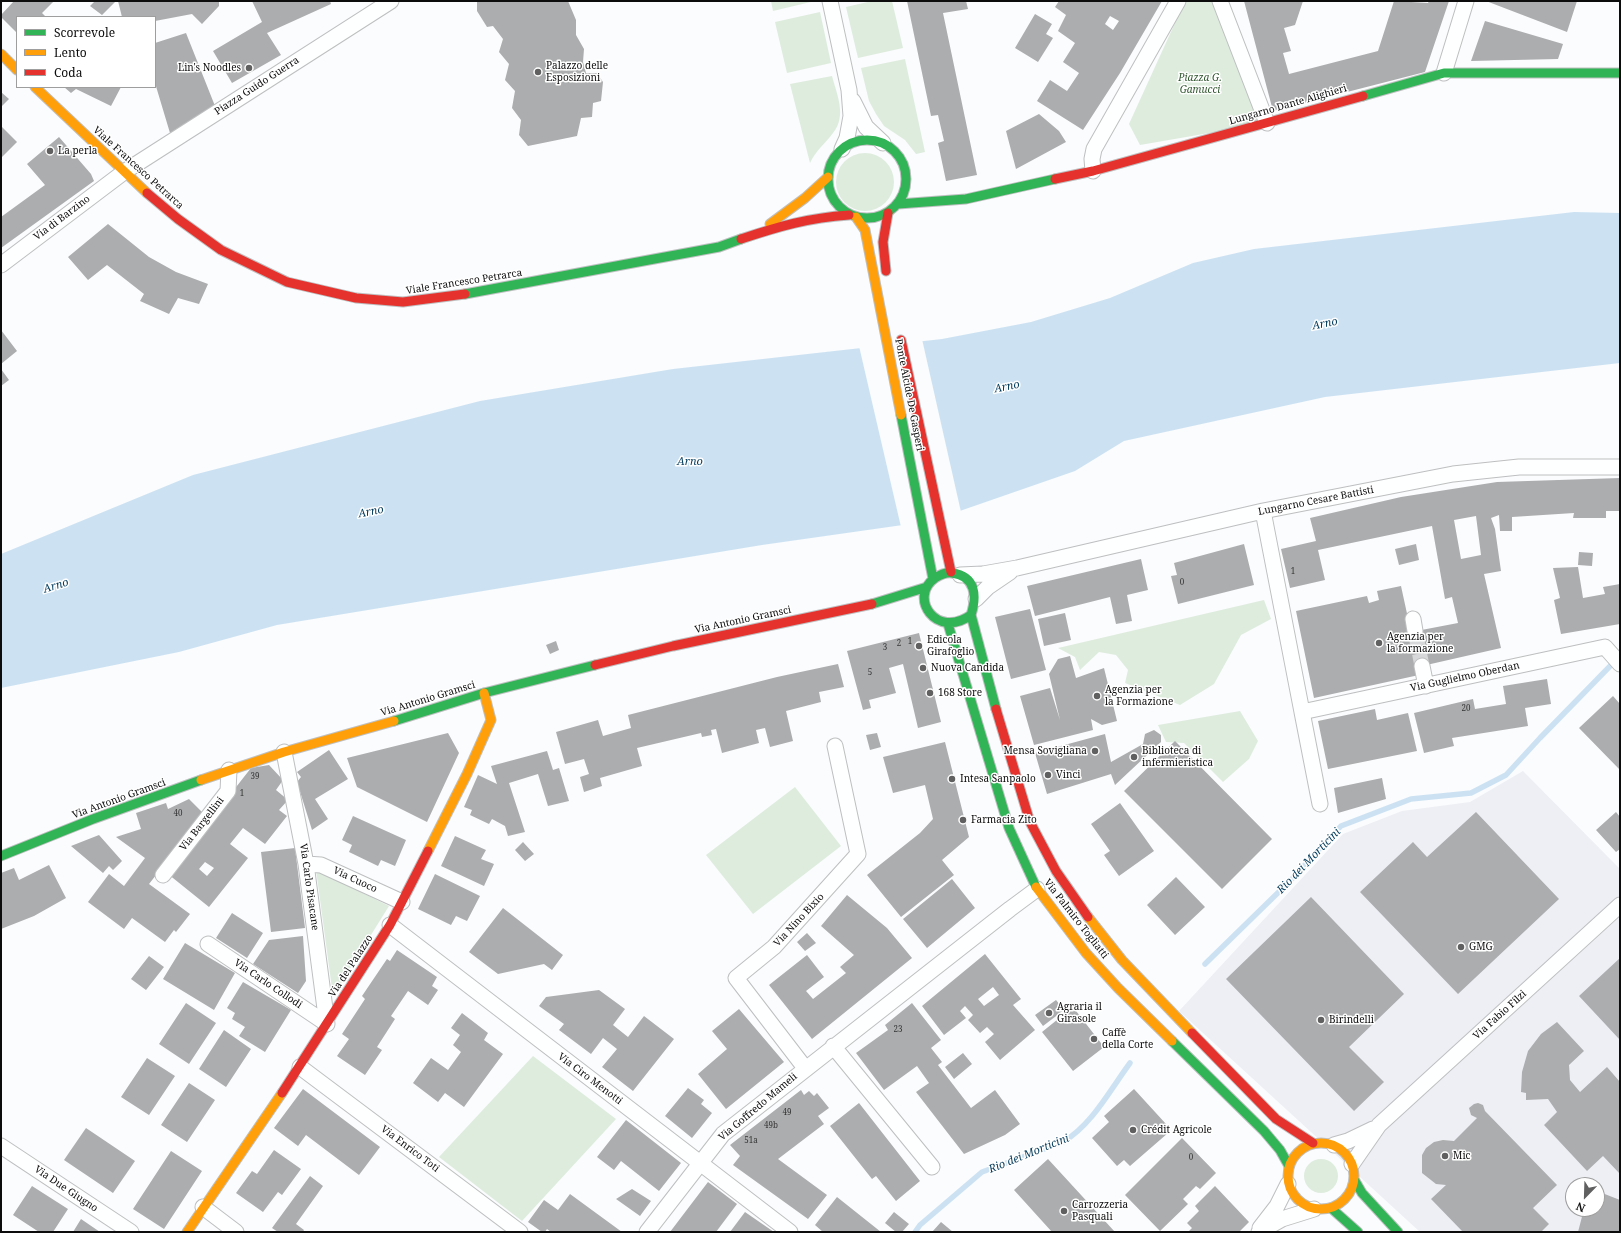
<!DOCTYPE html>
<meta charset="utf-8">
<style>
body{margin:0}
#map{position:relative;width:1621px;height:1233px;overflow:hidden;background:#fbfcfd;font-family:"Noto Serif",serif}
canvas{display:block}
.frame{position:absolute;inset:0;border:2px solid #0c0c0d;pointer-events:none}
.legend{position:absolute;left:16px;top:16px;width:140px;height:72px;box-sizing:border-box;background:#fff;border:1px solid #9e9e9e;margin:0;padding:5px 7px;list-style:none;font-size:12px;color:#0c0c0d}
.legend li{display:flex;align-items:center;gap:8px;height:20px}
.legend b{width:20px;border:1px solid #9e9e9e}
.north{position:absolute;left:1565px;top:1177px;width:40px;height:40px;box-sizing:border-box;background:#fff;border:1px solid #9e9e9e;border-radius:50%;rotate:203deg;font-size:11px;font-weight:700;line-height:16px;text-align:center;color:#0c0c0d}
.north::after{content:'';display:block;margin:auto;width:14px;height:18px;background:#606061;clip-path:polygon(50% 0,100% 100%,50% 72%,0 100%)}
</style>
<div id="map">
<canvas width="1621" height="1233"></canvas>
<div class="frame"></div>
<ul class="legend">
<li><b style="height:5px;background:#30b455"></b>Scorrevole</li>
<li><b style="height:5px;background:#ff9f0a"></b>Lento</li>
<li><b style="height:5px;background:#e5322d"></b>Coda</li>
</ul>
<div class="north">N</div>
</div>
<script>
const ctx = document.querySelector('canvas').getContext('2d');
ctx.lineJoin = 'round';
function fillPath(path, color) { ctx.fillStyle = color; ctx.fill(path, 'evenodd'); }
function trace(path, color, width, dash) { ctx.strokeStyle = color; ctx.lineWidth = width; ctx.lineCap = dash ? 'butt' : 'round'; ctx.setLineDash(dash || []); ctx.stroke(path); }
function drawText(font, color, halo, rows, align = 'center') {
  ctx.font = font + ' "Noto Serif",serif'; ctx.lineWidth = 3; ctx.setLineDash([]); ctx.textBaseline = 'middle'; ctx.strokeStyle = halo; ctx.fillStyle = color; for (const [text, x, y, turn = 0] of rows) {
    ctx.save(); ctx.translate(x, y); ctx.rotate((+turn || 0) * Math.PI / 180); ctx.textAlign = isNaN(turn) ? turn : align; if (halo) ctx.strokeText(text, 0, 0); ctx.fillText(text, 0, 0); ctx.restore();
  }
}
fillPath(new Path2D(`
 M1523 771 1620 869V1232H1420L1179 1011 1343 834 1402 811 1470 802ZM1573 1185H1597V1209H1573Z`), '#edeff5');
fillPath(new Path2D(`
 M771 1H815L773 11Z
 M872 1H892L903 48 858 58 846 7Z
 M1185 1H1220L1267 123 1140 145 1129 124Z
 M820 12 831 63 787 73 775 22Z
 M905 59 925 152 916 154 905 140 884 126 876 114 869 101 861 68Z
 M832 76C837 95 847 116 833 133 825 144 816 150 810 163L790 84Z
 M836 182a29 29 0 1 1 58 0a29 29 0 1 1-58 0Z
 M1264 600 1271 619 1241 635 1214 684 1180 705 1125 683 1128 670 1116 655 1099 652 1080 670 1075 657 1058 648Z
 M1240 711 1258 741 1249 759 1223 782 1184 743 1166 742 1158 725Z
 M795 787 841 846 753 914 706 855Z
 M316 870 389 906 333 996Z
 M533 1056 616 1119 522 1221 439 1157Z
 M1304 1176a17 17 0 1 1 34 0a17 17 0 1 1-34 0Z`), '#deecde');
fillPath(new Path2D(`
 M1574 212 1620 213V363L1325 397 1124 441 1075 471 931 521 762 545 277 625 179 652 1 688V554L193 475 480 401 673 369 942 339 1031 322 1110 298 1193 263 1254 249Z`), '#cce2f3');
fillPath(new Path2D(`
 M922 339 961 512 931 523 901 527 859 346Z`), '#fbfcfd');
trace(new Path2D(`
 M1205 964 1290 881 1341 826 1411 799 1471 793 1506 775 1540 738 1616 660
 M915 1232 920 1225 982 1172 1063 1142C1092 1125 1110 1090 1130 1063`), '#cce2f3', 5.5);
fillPath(new Path2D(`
 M14 1H54L42 13 46 17H17V33L1 17V15Z
 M95 1H116L102 15 90 6Z
 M118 1H219V6L202 24 192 14 155 21V17H122Z
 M252 1H330L331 4 267 33 281 55 232 83 213 51 262 22Z
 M477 1H568L576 20V35L584 49 583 62 586 73H597L603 82 601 101 593 103 592 117 581 118 577 136 528 146 519 135 521 120 512 108 515 91 505 80 509 64 499 52 503 39 493 26 487 27 477 11Z
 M907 1H966L968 9 943 13 977 175 946 181 938 143 944 141 938 115 931 116Z
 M1059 1H1162L1120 73 1083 130 1037 101 1050 80 1067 91 1079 73 1063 62 1075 43 1058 31 1066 15 1055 7ZM1110 16 1119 21 1113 30 1105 24Z
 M1244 1H1303L1295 25 1284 28 1291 51 1283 53 1289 74 1378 51 1394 1 1428 3 1429 1H1449L1425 72 1273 111Z
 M1486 1H1577L1567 32Z
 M1035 14 1052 24 1046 34 1053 38 1038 62 1015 48Z
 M1485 21 1563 44 1558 59 1471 61Z
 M186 33 215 106 170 133 155 83V43Z
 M64 87H121L111 106 76 89 71 93Z
 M1 92 9 99 1 107Z
 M1039 114 1059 131 1066 142 1016 169 1006 131Z
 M1 126 17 142 1 158Z
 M59 137 91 174 94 181 1 248V217L45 185 27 164Z
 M108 224 149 257 176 272 208 284 199 304 178 298 169 314 140 301 144 294 107 265 88 280 68 257Z
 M1 330 17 351 1 364Z
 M1 369 9 380 1 386Z
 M1620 478V511H1606V518H1573L1574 513 1512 517V531H1500L1499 515 1491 518 1495 529 1501 571 1484 574 1501 648 1422 666 1419 675 1314 698 1296 611 1367 596 1369 603 1379 600 1377 591 1401 586 1411 632 1458 623 1452 597 1445 599 1432 526 1318 550 1325 580 1290 588 1281 549 1316 541 1310 518 1401 497 1497 482ZM1476 516 1481 555 1461 559 1454 520Z
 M1244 544 1254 585 1178 604 1171 576 1177 575 1174 563Z
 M1416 544 1419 560 1399 565 1395 549Z
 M1579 552 1593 553 1592 566 1578 565Z
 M1141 559 1148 590 1127 595 1132 621 1116 624 1110 597 1035 616 1027 586Z
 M1578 567 1583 598 1605 594 1603 587 1620 584V624L1561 634 1554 600 1560 598 1553 568Z
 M1030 609 1046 670 1011 679 995 617Z
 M1065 613 1071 640 1044 646 1038 619Z
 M919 633 941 722 918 728 903 664 889 668 896 693 869 700 871 708 863 710 847 651Z
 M556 641 559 650 550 654 546 645Z
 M1070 656 1076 678 1104 668 1117 721 1102 725 1091 719 1093 730 1034 745 1020 696 1050 688 1060 720 1049 674 1058 659Z
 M838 664 844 687 819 692 821 702 786 711 793 741 770 747 765 728 756 730 759 743 722 753 716 729 711 730 712 735 702 737 701 733 637 748 642 766 600 778 602 786 584 792 580 777 589 774 584 759 565 764 556 732 598 720 603 736 631 728 628 715 777 677Z
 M1547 679 1551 704 1525 708 1528 726 1452 738 1454 746 1424 753 1414 713 1473 699 1475 709 1506 704 1503 686Z
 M1613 696 1620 704V770L1579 728Z
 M1375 709 1377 720 1408 713 1417 751 1328 769 1318 721Z
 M1154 730 1161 735V742L1115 785 1111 774 1047 794 1035 753 1105 734 1111 762 1143 744 1145 734Z
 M448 733 459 753 427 822 357 787 347 758Z
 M877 733 881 747 870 750 866 735Z
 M1175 741 1272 839 1222 889 1124 791Z
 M945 742 969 837 942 860 954 875 901 917 867 875 920 833 933 819 925 785 893 793 883 757Z
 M329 750 348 779 315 799 328 819 312 830 297 782 301 777 297 772Z
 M547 751 553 770 559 768 569 801 548 806 538 774 509 783 525 832 508 836 505 826 492 819 489 824 470 815 472 810 464 807 478 775 497 784 491 766Z
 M269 765 283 780 276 790 288 800 279 810 287 816 265 844 243 828 230 844 248 858 209 907 168 874 251 768ZM205 862 214 868 207 876 199 869Z
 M1382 778 1386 799 1338 813 1334 788Z
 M189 799 204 814 149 884 190 914 176 932 174 930 165 942 132 918 124 929 88 902 109 874 124 886 145 858 116 837 141 829 136 813 166 803 168 809Z
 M1120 803 1154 851 1119 876 1104 855 1110 851 1091 824Z
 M1476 812 1559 899 1458 994 1360 892 1413 842 1427 857Z
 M1616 812 1620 817V849L1616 852 1596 830Z
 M353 816 406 840 395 866 381 860 378 866 349 852 352 845 342 840Z
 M99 835 122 861 113 870 109 866 103 873 71 846Z
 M455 836 486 850 481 859 494 864 484 886 441 866Z
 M523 842 534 854 525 861 515 850Z
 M295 848 305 928 271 932 261 852Z
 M49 865 66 898 34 916 1 929V873L14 868 19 880Z
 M435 874 480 896 467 921 456 916 451 925 418 909Z
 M1176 877 1205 907 1175 935 1147 905Z
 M952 879 975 908 927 948 903 919Z
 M847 895 887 928 912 958 812 1039 769 985 807 955 824 977 806 991 813 999 846 973 840 967 854 955 821 926Z
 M1311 897 1404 994 1349 1047 1384 1082 1354 1111 1226 979Z
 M503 908 563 955 552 970 544 964 498 974 469 952Z
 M232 913 263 933 247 958 216 938Z
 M807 933 816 943 805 951 797 942Z
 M303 936 306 981 298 993 253 964 269 940Z
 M185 943 235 973 214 1010 163 979Z
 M397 950 437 977 432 986 438 990 428 1005 408 991 391 1016 395 1019 377 1047 382 1050 365 1075 337 1056 349 1039 342 1034 365 999 362 996 387 959 390 961Z
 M985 954 1021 999 1013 1005 1035 1030 1000 1060 985 1042 994 1034 987 1027 980 1033 968 1020 973 1015 965 1006 960 1011 966 1018 944 1035 922 1006ZM993 987 999 995 984 1006 978 999Z
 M149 956 164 967 146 990 131 979Z
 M1620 958V1040L1579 996Z
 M243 982 291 1010 265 1052 239 1036 245 1027 232 1019 235 1013 227 1008Z
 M599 990 625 1009 613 1025 628 1037 644 1016 674 1039 633 1091 602 1067 617 1049 603 1038 591 1054 559 1030 564 1024 539 1006 546 997Z
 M1056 1000 1064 1010 1043 1026 1035 1015Z
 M186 1003 216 1023 189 1064 159 1044Z
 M912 1003 941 1040 931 1048 942 1062 938 1065 971 1108 995 1090 1020 1124 1005 1135 964 1154 916 1092 929 1083 917 1066 884 1090 856 1053 888 1030 885 1025Z
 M1073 1007 1104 1047 1073 1071 1042 1032Z
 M739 1009 784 1062 726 1109 698 1074 727 1049 712 1031Z
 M462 1013 488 1033 484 1040 503 1054 464 1107 445 1093 438 1102 413 1083 431 1058 448 1070 461 1052 453 1045 460 1035 451 1028Z
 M1557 1022 1584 1051 1569 1065 1570 1080 1580 1092 1607 1067 1620 1082V1174L1603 1156 1587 1171 1544 1125 1557 1112 1548 1099 1526 1100V1093L1521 1092 1522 1072 1528 1051 1541 1034Z
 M224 1030 251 1049 226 1087 199 1069Z
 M963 1053 972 1064 954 1079 945 1067Z
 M147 1058 175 1076 149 1115 121 1097Z
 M189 1083 215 1100 187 1142 161 1125Z
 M688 1088 704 1100 701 1104 712 1113 692 1138 665 1116Z
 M303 1089 380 1147 359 1175 306 1135 298 1146 274 1128Z
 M1134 1089 1166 1124 1162 1127 1168 1133 1130 1166 1124 1160 1117 1166 1092 1138 1109 1122 1104 1116Z
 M801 1090 804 1095 809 1091 814 1096 817 1093 829 1108 818 1116 824 1124 778 1159 827 1195 808 1219 733 1165 740 1156 730 1145Z
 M859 1103 920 1181 896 1201 876 1176 872 1179 830 1126Z
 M1478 1103 1483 1105 1485 1111 1557 1185 1533 1208 1549 1224 1541 1232H1463L1431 1199 1446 1185 1436 1184 1422 1173V1155L1426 1148 1434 1142 1443 1140 1454 1141 1477 1118 1471 1115 1469 1108 1474 1104Z
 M626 1120 681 1163 659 1191 621 1161 614 1170 597 1157Z
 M86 1128 135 1161 113 1193 64 1160Z
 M1182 1138 1216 1173 1200 1189 1196 1186 1183 1199 1188 1204 1160 1231 1125 1195Z
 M274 1150 301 1169 282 1195 278 1192 263 1212 236 1193 252 1171 257 1174Z
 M171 1151 202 1171 164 1229 133 1209Z
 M1048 1159 1115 1232H1052L1014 1190Z
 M310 1176 323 1186 296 1224 304 1230 303 1232H278L272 1228Z
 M708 1182 737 1204 716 1232H670Z
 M32 1186 68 1209 53 1232H39L13 1215Z
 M1215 1186 1249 1222 1239 1232H1188L1192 1228 1187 1223 1199 1211 1195 1206Z
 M632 1189 651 1201 640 1216 616 1199Z
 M1597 1191 1620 1200V1232H1578L1584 1209H1597Z
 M570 1194 622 1232H551L547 1229 545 1232H542L528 1222 544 1200 558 1210Z
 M837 1197 881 1232H823L815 1225Z
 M745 1212 774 1232H730Z
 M894 1212 909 1224 902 1232H896L885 1223Z
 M81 1219 100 1232H73Z
 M941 1222 953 1232H932Z`), '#acadae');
trace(new Path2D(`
 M1415 631 1422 666`), '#d7d8d9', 15, [15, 8]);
const street = new Path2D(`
 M830 1 849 90 851 116 847 138 842 149
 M1220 1 1267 123
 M1444 73 1466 1
 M853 101 866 127 883 143
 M1093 171 1092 159 1094 149 1178 1
 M1 265 124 172 391 1
 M1263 511 1302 712 1605 647 1620 664
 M960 575 983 574 1017 568 1263 511 1453 474 1519 467H1620
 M976 599 988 587 1010 572
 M1413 619 1415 631
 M1422 666 1426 686
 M1302 712 1320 804
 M284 752 306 864 327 1024
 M306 864 321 865 402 902
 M163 875 228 791 229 770
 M390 925 790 1232
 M208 944 327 1024
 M833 1046 932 1167
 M300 1067 520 1232
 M805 1068 736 978 774 947 858 854 835 746
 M1334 1145 1348 1141 1373 1129
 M1 1146 131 1232
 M1352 1164 1379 1125 1620 905
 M203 1207 236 1232
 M1260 1228 1277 1206 1288 1184
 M647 1232 723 1134 1010 909 1037 889
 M1259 1232 1282 1219 1314 1209`);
const fast = new Path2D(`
 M1363 96 1444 73H1620
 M828 179a39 39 0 1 1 78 0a39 39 0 1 1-78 0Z
 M898 204 966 199 1055 179
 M465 294 719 247 741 239
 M901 415 933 579
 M872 604 927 587
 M971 615C936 640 908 597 935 578 940 575 945 572 952 573 976 576 977 596 971 615L996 709
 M948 624 1009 828 1036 887
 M394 721 484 693 595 665
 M1 856 93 819 201 780
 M1172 1041 1264 1131 1280 1150 1289 1166
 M1355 1181 1362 1193 1398 1232
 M1331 1208 1358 1232`);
const slow = new Path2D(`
 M1 54 17 70
 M35 87 147 193
 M856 217 865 230 901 415
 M770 224 805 198 828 177
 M201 780 284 752 394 721
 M428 851 467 774 491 720 484 693
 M1036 887 1086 953 1118 988 1172 1041
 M1088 917 1122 960 1192 1033
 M1288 1176a33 33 0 1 1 66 0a33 33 0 1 1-66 0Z
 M187 1232 282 1093`);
const jam = new Path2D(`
 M1055 179 1093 171 1363 96
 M147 193 178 219 221 250 287 282 356 298 403 302 465 294
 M741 239C780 226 808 218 849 215
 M886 271 883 242 888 213
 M901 340 951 572
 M595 665 673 646 872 604
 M996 709 1030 822 1056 871 1088 917
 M1192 1033 1276 1119 1313 1143
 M282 1093 390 925 428 851`);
trace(street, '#bebfc0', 17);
trace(fast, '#bebfc0', 11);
trace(slow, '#bebfc0', 11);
trace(jam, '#bebfc0', 11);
trace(street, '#feffff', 15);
trace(fast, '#30b455', 9);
trace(slow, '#ff9f0a', 9);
trace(jam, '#e5322d', 9);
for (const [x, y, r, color] of [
 [249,68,4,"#606061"],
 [538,72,4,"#606061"],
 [50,151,4,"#606061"],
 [1379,643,4,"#606061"],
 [919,646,4,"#606061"],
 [923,668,4,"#606061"],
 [930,693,4,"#606061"],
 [1097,696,4,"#606061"],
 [1095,751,4,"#606061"],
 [1134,757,4,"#606061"],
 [1048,775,4,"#606061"],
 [952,779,4,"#606061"],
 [963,820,4,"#606061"],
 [1461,947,4,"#606061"],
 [1049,1013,4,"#606061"],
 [1321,1020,4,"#606061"],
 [1094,1039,4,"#606061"],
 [1133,1130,4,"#606061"],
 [1445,1156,4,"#606061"],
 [1064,1211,4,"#606061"]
]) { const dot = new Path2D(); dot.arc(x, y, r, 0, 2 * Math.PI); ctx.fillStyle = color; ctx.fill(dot); trace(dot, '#fff', 1.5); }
drawText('8px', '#343435', null, [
 ["1",1293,572],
 ["0",1182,583],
 ["1",910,642],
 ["2",899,644],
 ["3",885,648],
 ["5",870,673],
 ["20",1466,709],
 ["39",255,777],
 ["1",242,794],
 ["40",178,814],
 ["23",898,1030],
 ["49",787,1113],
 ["49b",771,1126],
 ["51a",751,1141],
 ["0",1191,1158]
]);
drawText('10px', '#0c0c0d', '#fff', [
 ["Palazzo delle",546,66],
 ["Esposizioni",546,78],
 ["Lin's Noodles",241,68,"right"],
 ["La perla",58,151],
 ["Agenzia per",1387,637],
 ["la formazione",1387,649],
 ["Edicola",927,640],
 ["Girafoglio",927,652],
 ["Nuova Candida",931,668],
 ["Agenzia per",1105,690],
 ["la Formazione",1105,702],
 ["168 Store",938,693],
 ["Mensa Sovigliana",1087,751,"right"],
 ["Biblioteca di",1142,751],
 ["infermieristica",1142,763],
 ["Vinci",1056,775],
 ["Intesa Sanpaolo",960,779],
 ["Farmacia Zito",971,820],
 ["GMG",1469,947],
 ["Agraria il",1057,1007],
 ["Girasole",1057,1019],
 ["Birindelli",1329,1020],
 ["Caffè",1102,1033],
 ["della Corte",1102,1045],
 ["Crédit Agricole",1141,1130],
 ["Mic",1453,1156],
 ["Carrozzeria",1072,1205],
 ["Pasquali",1072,1217]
], 'left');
drawText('italic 10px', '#2f552e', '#fff', [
 ["Piazza G.",1200,78],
 ["Gamucci",1200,90]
]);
drawText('10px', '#0c0c0d', '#fff', [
 ["Piazza Guido Guerra",257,86,-33],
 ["Lungarno Dante Alighieri",1288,105,-16],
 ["Viale Francesco Petrarca",138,168,42],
 ["Via di Barzino",62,218,-37],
 ["Viale Francesco Petrarca",464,282,-9],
 ["Ponte Alcide De Gasperi",909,395,79],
 ["Lungarno Cesare Battisti",1316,501,-11],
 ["Via Antonio Gramsci",743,620,-12],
 ["Via Guglielmo Oberdan",1465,677,-12],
 ["Via Antonio Gramsci",428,699,-17],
 ["Via Antonio Gramsci",119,799,-20],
 ["Via Bargellini",202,824,-52],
 ["Via Cuoco",355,880,25],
 ["Via Carlo Pisacane",309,887,82],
 ["Via Palmiro Togliatti",1076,919,52],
 ["Via Nino Bixio",799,920,-47],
 ["Via del Palazzo",351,966,-57],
 ["Via Carlo Collodi",268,984,34],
 ["Via Fabio Filzi",1500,1015,-42],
 ["Via Ciro Menotti",590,1079,37],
 ["Via Goffredo Mameli",758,1107,-40],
 ["Via Enrico Toti",410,1149,37],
 ["Via Due Giugno",66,1189,34]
]);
drawText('italic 11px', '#053c5c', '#fff', [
 ["Arno",1325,324,-11],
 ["Arno",1007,387,-11],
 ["Arno",690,462],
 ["Arno",371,512,-11],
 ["Arno",56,586,-17],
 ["Rio dei Morticini",1309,861,-46],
 ["Rio dei Morticini",1029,1154,-22]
]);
</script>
